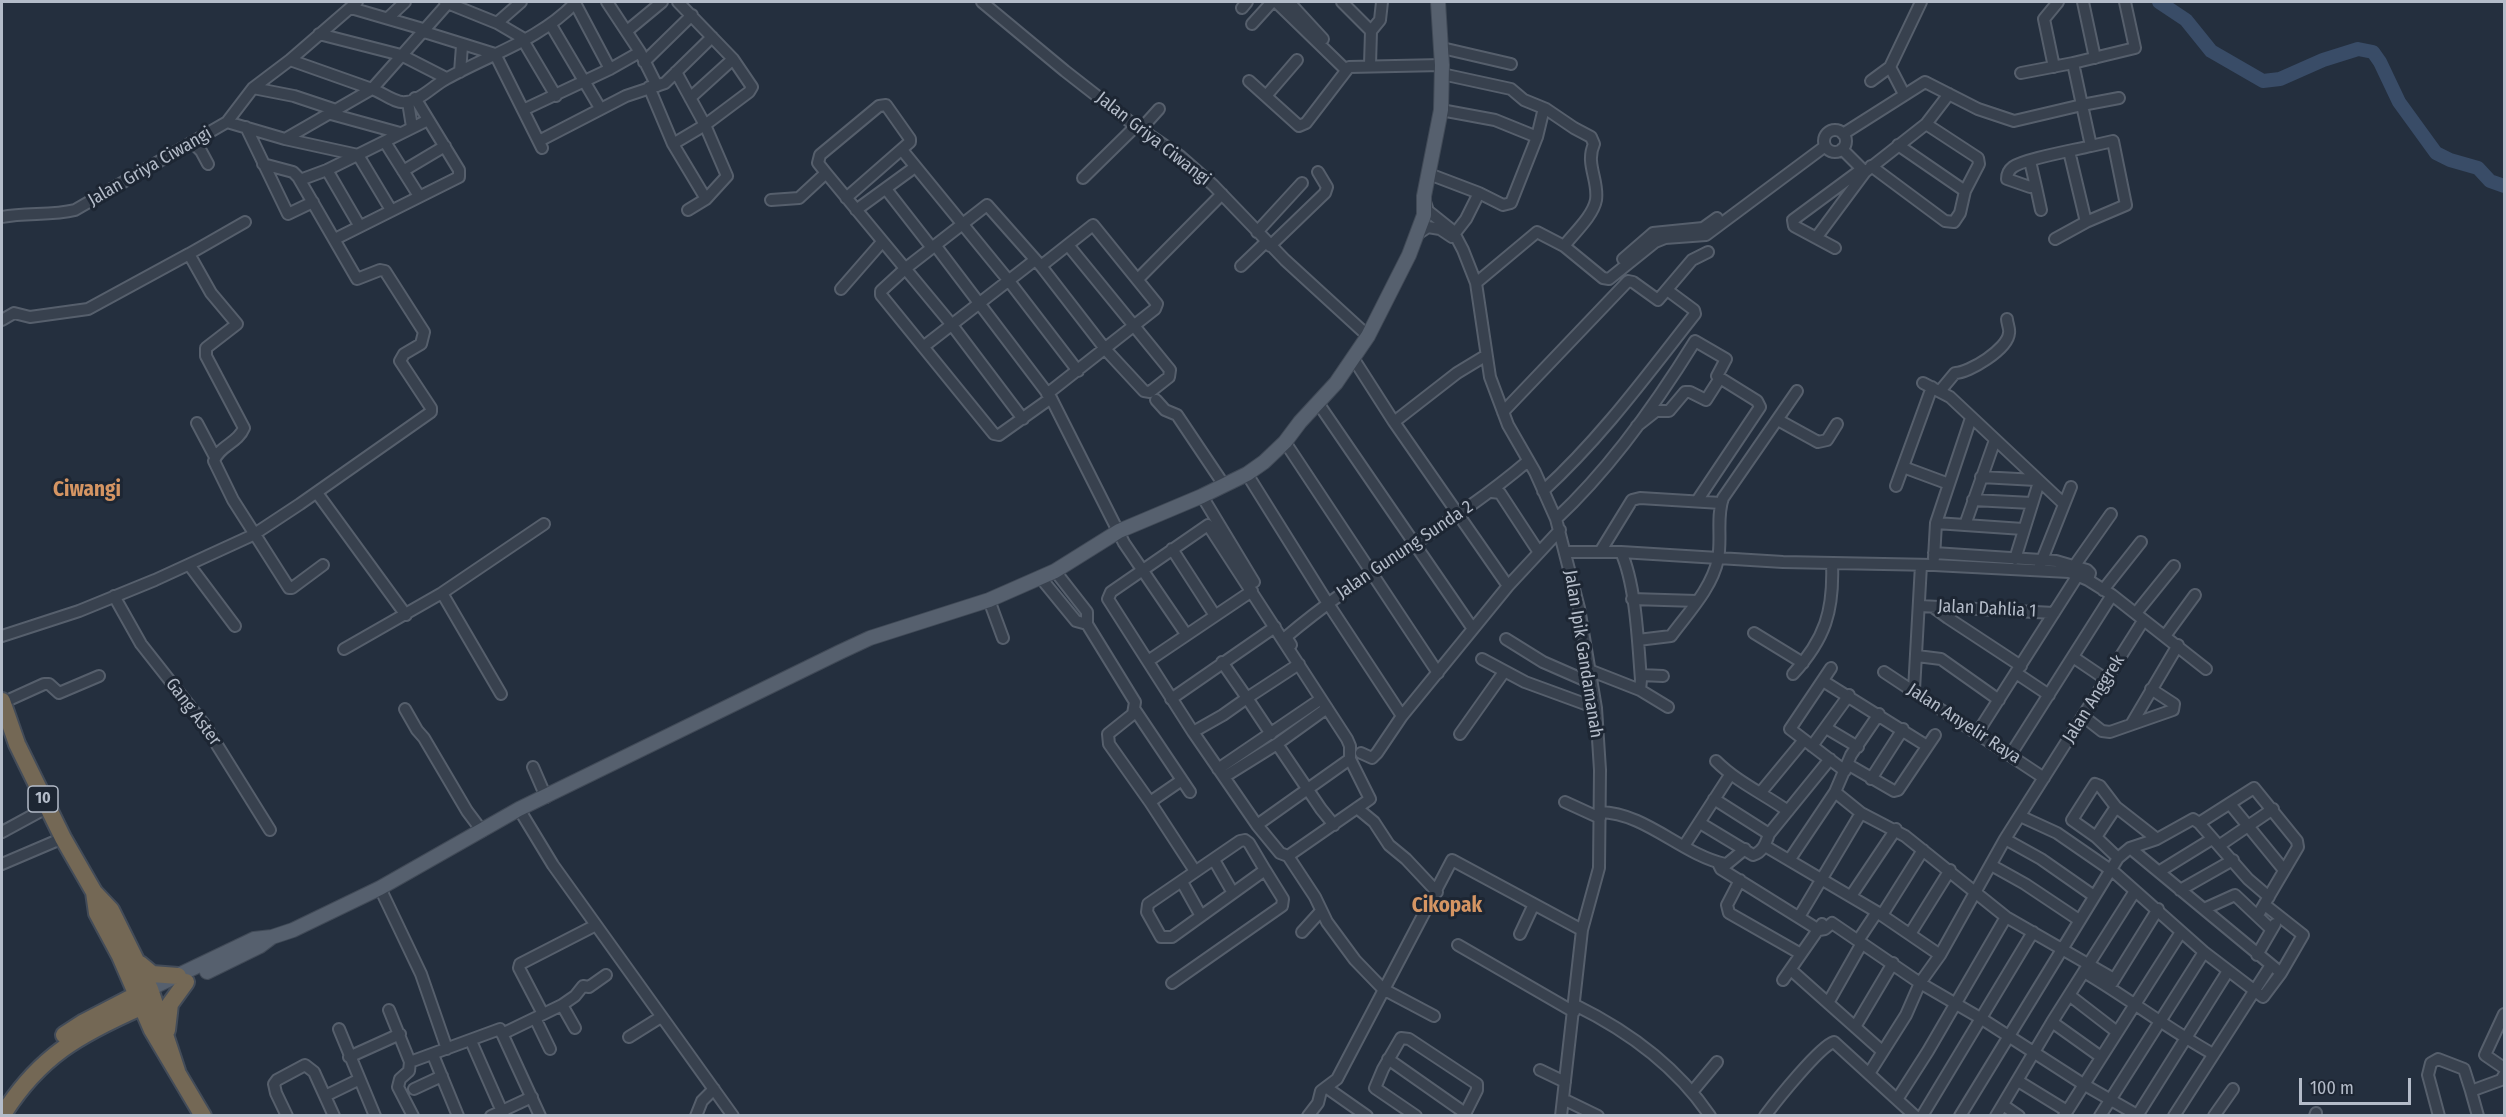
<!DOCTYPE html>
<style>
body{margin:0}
#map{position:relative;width:2506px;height:1117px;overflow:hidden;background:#242f3e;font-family:"Fira Sans Condensed",sans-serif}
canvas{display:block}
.frame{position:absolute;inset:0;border:3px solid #b4bcc9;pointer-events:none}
.scale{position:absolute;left:2299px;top:1078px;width:112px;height:27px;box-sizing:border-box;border:3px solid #b4bcc9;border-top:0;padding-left:8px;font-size:18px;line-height:21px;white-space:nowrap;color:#b4bcc9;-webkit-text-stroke:4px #1d2633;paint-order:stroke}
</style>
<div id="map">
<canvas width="2506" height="1117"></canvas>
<div class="frame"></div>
<div class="scale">100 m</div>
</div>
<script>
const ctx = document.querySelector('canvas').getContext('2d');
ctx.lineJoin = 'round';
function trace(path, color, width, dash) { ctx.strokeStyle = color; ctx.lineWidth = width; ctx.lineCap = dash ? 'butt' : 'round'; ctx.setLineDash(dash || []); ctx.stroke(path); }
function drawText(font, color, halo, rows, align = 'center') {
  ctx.font = font + ' "Fira Sans Condensed",sans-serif'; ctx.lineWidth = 6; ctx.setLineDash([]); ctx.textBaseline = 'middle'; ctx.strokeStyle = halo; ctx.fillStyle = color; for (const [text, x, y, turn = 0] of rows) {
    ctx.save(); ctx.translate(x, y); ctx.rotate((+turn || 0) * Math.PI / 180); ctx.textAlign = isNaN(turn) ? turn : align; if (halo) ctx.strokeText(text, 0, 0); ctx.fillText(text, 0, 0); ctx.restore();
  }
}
trace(new Path2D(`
 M2159 2 2186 20 2211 51 2263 81 2280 79 2323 60 2358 49 2373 52 2380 62 2399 102 2436 153 2450 160 2478 168 2490 181 2504 186`), '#394c67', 14);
const minor = new Path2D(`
 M445 2 497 23 526 40
 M607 2 640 52 657 86
 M982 2 1065 71 1129 121 1180 156 1213 185 1285 260 1368 336
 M1276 2 1346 70
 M1289 2 1323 39
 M1342 2 1371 31 1370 65
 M2083 2 2095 58
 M575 3 610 69
 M351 8 423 29
 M1242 8 1247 2
 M388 18 405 2
 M497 23 521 2
 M1252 24 1272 2
 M551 25 600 108
 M421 31 495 54 542 148
 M627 31 662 2
 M1371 31 1380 20 1382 2
 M319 34 401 55 446 78
 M524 42 556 96
 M1442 48 1511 64
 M290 60 372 89 449 2
 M644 62 692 15
 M2054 67 2044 19 2058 2
 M460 72 462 46
 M676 72 705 125 727 176 706 199 688 210
 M2021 73 2073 63
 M1442 74 1511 89 1524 100 1546 109 1574 128 1591 137 1594 144C1585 164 1599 180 1596 200 1593 216 1574 233 1564 246
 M1249 81 1299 126 1306 123 1349 67 1442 65
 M1871 81 1890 67
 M649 87 673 144 706 199
 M253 88 294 96 336 110
 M1904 94 1890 67 1921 2
 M1266 96 1297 60
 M690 98 733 59
 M2119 98 2082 105 2073 63 2135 48 2125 2
 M408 102 412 127
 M523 110 610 69 640 52
 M1441 110 1495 120 1537 137
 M331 114 400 133
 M227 122 253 88 290 60 357 2
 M1926 124 1949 94
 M246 127 288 214 313 202
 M1141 129 1159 109
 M1824 141a11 11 0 1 1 22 0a11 11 0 1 1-22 0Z
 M1843 134 1925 82 1978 109 2014 121 2082 105 2091 146C2075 150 2024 159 2013 167 2009 170 2007 174 2007 179L2030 187H2036L2030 161
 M285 139 358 155 391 210
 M539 141 626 96 665 83 712 37
 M385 142 419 196
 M193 143 201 151 208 164
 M673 144 705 125 749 92 752 87 733 59 678 2
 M1842 149 1865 172 1926 124 1978 158 1979 164 1965 191
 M902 150 1009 281 1078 371
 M2069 151 2086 222 2126 205 2113 141 2091 146
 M1871 166 1945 221 1954 222 1960 213 1965 191 1898 145
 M327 170 359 225
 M403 171 445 146
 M1429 174 1479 193 1503 205 1511 203 1537 137 1544 108
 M1083 178 1136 126
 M300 180 327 170 428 120
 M2036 187 2041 210
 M886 189 932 248
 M846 198 910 142V139L886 105 879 106 820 155 818 163 826 173 952 325 1023 419
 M771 200 799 198 826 173
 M1425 202 1428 211 1453 231 1463 250 1476 283 1490 377 1508 425 1535 472 1556 519 1579 608 1596 708 1600 770 1599 868 1582 930 1561 1116
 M856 210 915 167
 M2 217C26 212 51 216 75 210L227 122 285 139 372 89C382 92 395 104 406 102 420 101 434 85 446 79 490 54 540 40 576 2
 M1257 232 1302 183
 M1416 235 1428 227 1440 229 1452 237
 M1452 237 1466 219 1479 193
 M1816 238 1865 172
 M335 239 459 177V170L415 98
 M2055 239 2086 222
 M935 245 1051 398 1124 543 1186 634
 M1270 246 1325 193 1327 187 1318 172
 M1835 248 1794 226 1793 220 1862 169
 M189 254 245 222
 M1623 259 1653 233 1703 228 1717 218
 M1041 266 1093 225 1157 304 1155 309 1047 394
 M1241 266 1266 242
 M1138 279 1222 194
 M1476 283 1537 232 1564 246 1603 278 1609 279 1655 242 1665 238 1706 235 1824 147
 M841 289 882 242
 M2 320 14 313 30 317 88 309 189 254 211 293 237 324 206 348V356L244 428C238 443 219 446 214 461L233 500 289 588H292L323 565
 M923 347 1035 260
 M1353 358 1394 422 1508 586
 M1923 383 1950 397 2064 504
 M1940 391 1955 373C1969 373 2008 349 2009 333 2010 329 2007 323 2007 319
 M1051 398 999 435 994 434 881 295V291L906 268 987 205 1041 266 1106 350 1144 391 1150 392 1169 377 1170 370 1068 245
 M1156 400 1165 410 1177 415 1224 485
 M1318 403 1473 629
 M1503 412 1628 281 1633 282 1658 300 1692 260 1708 252
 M1778 420 1818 442 1827 440 1837 424
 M1394 422 1457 373 1485 356
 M197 423 215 457
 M1285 442 1438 673
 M1903 467 1949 484
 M1247 474 1327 602 1402 716
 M1981 477 2036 480
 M1896 486 1932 387
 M1543 491C1601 438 1647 375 1695 314L1694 310 1667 290
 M1492 492 1500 493 1538 551
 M317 493 406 615
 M1202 496 1254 582
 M1973 500 2032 503
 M1697 501 1760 407 1757 401 1720 378
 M1556 519C1611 468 1656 404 1695 341L1726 359 1717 376 1720 378 1706 400 1690 392H1685L1669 411H1656L1637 426
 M1936 523 2023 529
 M1208 525 1347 739 1350 746V759L1370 799 1288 856 1280 853 1257 825 1193 732 1108 599 1111 592Z
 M1965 525 1995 440
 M1172 549 1214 614
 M1566 552H1621L1783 562 1934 565 2069 572 2088 580 2112 595 2206 669
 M1600 552 1632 500 1640 498 1721 503
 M1934 553 2056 561 2087 570 2090 573 2088 580
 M1934 558 1936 523 1971 418
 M2015 559 2039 482
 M2040 565 2071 487
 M2075 565 2111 514
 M190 566 235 626
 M1055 571 1087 612V624L1135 702 1133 714 1108 734 1109 744 1150 802 1195 871
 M1040 577 1076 621 1087 624
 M2103 590 2141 542
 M442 593 501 694
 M114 596 141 644 204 724 270 830
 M1632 599 1697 601
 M989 600 1003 638
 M1920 606 2054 613
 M1933 607 1948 618 2021 666
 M2136 613 2174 566
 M1754 633 1803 663
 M2 636 79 611 155 580 253 535 300 504 431 412V408L400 361 404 354 421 344 424 332 385 271 380 270 357 279 298 177 293 172 263 164
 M2165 636 2195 595
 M1506 639 1543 662 1591 683
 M1638 640 1671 636C1688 613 1712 588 1718 559 1722 539 1716 517 1723 498L1797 391
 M1291 645 1286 637C1362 572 1452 526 1528 461
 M344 649 442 593 544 524
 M1917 656 1941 659 1999 700
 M2073 657 2107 680
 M1482 659 1525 682 1596 708
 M1148 661 1252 591
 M1831 668 1790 729 1845 771
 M1589 670 1640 690 1641 680C1638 643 1636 585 1621 552
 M1884 672 2044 778
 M2016 673 2049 695
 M1793 674C1825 639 1834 611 1832 563
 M1641 675 1663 676
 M1823 681 1927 746
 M1640 690 1668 707
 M1914 690 1921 565
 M1171 699 1275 627
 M2 703 44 684H49L59 693 99 676
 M405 709 417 730 424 738 467 811 482 831
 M1135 710 1190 792
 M2084 717 2102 731 2110 732 2173 710 2174 704 2151 689
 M2132 723 2178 645
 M1826 728 1858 747
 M1193 732 1223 715 1247 698 1222 662
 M1978 732 2078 575
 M1271 734 1247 698 1299 664
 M1460 734 1504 672
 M1277 744 1321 809 1334 825
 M1812 746 1849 695
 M1361 753 1372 758 1377 753 1402 716 1508 586 1560 530
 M2011 754 2112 595
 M1716 761C1737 782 1764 794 1788 811
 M1849 765 1894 791 1898 790 1935 735
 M533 767 546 797
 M1218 769 1321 699
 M1224 777 1277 744 1327 708
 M1871 779 1903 729
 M1761 792 1804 740
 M1835 792 1861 813 1905 836 2006 917 2114 979
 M1714 799 1769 834
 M1150 802 1182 780
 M1565 802 1600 818
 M2230 804 2284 870
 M1357 808 1374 822 1389 845 1406 859 1437 892
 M519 809 553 865 733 1116
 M1600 812C1646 813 1681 854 1725 864
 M2020 816 2057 833 2115 873 2204 952 2263 997 2281 973 2303 935 2265 905
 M1700 823 1753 855C1763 852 1766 843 1769 834L1830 759
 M2199 823 2254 788 2297 841 2298 847 2258 915
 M1257 825 1350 759
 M2 832 48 807
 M2096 837 2116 807
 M2005 839 2041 859 2094 896
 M1245 840 1249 843 1265 870 1172 937H1161L1147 912 1148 904 1240 841Z
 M2220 845 2273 809
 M1684 846 1730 775
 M1765 846 1877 912 1940 955
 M2130 848 2281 973
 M1288 856 1315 897 1327 922 1355 960 1383 989 1434 1016
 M2118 858 2096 837 2072 820 2095 784 2100 786 2116 807 2157 839
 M1790 859 1835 792 1851 755 1879 714
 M1214 860 1233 893
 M1718 863 1721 869 1819 930 1825 929 1832 923 1920 983 1982 1019 2083 1084 2139 1116
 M2 864 63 838
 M1991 865 2025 884 2079 920
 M1722 868 1745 849
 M2160 871 2212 839
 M1740 880 1727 905 1729 913 1801 954
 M1182 882 1201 916
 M380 888 421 974 447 1049
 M2180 890 2233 860
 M1851 896 1896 829
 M2204 909 2235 895 2271 929
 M1882 915 1923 850
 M1799 917 1861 813
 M1302 932 1321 911
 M1520 934 1534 904
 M1910 934 1950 870
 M1859 939 1877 912
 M1458 945 1574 1012
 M2257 955 2275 924
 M1791 970 1882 1051
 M2084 972C2128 998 2168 1029 2213 1054
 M1783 980 1822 924
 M1172 983 1282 906 1283 899 1265 870
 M2112 983 2158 909
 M2069 995 2117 1032
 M1828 1003 1862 943
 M562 1005 575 996 583 986 589 987 606 975
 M1575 1005C1628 1031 1677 1067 1710 1116
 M389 1010 410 1062 409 1071 400 1079 398 1087 413 1116
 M543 1014 519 968 520 964 596 925
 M2504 1014 2485 1055 2504 1068
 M535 1018 550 1049
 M2052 1022 2101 1057
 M1855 1027 1893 963
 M339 1029 375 1116
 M502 1034 562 1005 575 1028
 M629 1037 661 1017
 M471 1041 504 1116
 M433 1055 458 1116
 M349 1057 400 1034
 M1388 1059 1465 1113
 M410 1062 500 1029 540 1116
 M1540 1070 1565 1082
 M1870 1072 1906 1015 1920 983 1940 955 2005 839 2143 621
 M2018 1081 2067 1111
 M1327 1088 1367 1116
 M414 1089 442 1076
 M1692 1092 1717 1062
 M325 1096 358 1080
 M1898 1098 1928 1051 2006 917
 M1563 1099 1598 1116
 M2003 1105 2019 1116
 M287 1116 276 1093 274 1084 277 1080 305 1065 314 1072 334 1116
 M491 1116 532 1097
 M696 1116 702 1101 714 1089
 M1308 1116 1318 1103 1321 1091 1337 1079 1452 860 1582 930
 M1416 1116 1375 1088 1383 1069 1401 1038 1409 1039 1477 1084V1090L1464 1116
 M1765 1116C1776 1101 1820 1046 1834 1042L1915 1116
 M1922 1116 2033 932
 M1960 1116 2118 858 2130 848 2157 839 2193 819 2199 823 2248 879 2269 897
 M1996 1116 2052 1022 2135 891
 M2064 1116 2181 932
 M2100 1116 2204 952
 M2137 1116 2228 971
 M2174 1116 2271 965
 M2214 1116 2233 1089
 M2315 1116 2316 1113
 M2439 1116 2428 1075 2431 1063 2438 1059 2464 1069 2471 1091
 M2478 1116 2471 1091 2501 1080 2504 1075`);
const major = new Path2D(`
 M207 972 260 946 272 937
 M141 993 254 939 272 937 293 930 380 888 519 809 840 652 870 638 989 600 1055 571 1119 531 1202 496 1247 474 1264 462 1285 442 1300 422 1336 383 1368 336 1409 255 1424 215V196L1441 110 1442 65 1438 2`);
const highway = new Path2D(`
 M2 701 17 744 63 838 94 892 111 910 150 989 177 1071
 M94 892 97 913 120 956 152 1030 203 1116
 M140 964 152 974 178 976
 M167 1030 170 1004 186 982
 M64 1035 84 1022 136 995
 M2 1116C39 1056 80 1034 141 1007`);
trace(minor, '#565f6c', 14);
trace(major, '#414a57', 16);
trace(highway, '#434c59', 20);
trace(minor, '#38414e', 10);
trace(major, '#56606e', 14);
trace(highway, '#746855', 16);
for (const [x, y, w] of [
 [43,799,30]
]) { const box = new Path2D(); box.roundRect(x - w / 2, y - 13, w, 26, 4.5); ctx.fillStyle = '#1d2633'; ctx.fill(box); trace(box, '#b4bcc9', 1.5); }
drawText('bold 16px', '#b4bcc9', null, [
 ["10",43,799]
]);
drawText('18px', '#b4bcc9', '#1d2633', [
 ["Jalan Griya Ciwangi",1153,139,38],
 ["Jalan Griya Ciwangi",150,167,-30],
 ["Jalan Gunung Sunda 2",1405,550,-34],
 ["Jalan Dahlia 1",1987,609,3],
 ["Jalan Ipik Gandamanah",1583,654,81],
 ["Jalan Anggrek",2094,699,-58],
 ["Gang Aster",193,712,53],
 ["Jalan Anyelir Raya",1964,724,33]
]);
drawText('bold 21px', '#d59563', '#1d2633', [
 ["Ciwangi",87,490],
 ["Cikopak",1447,906]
]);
</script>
